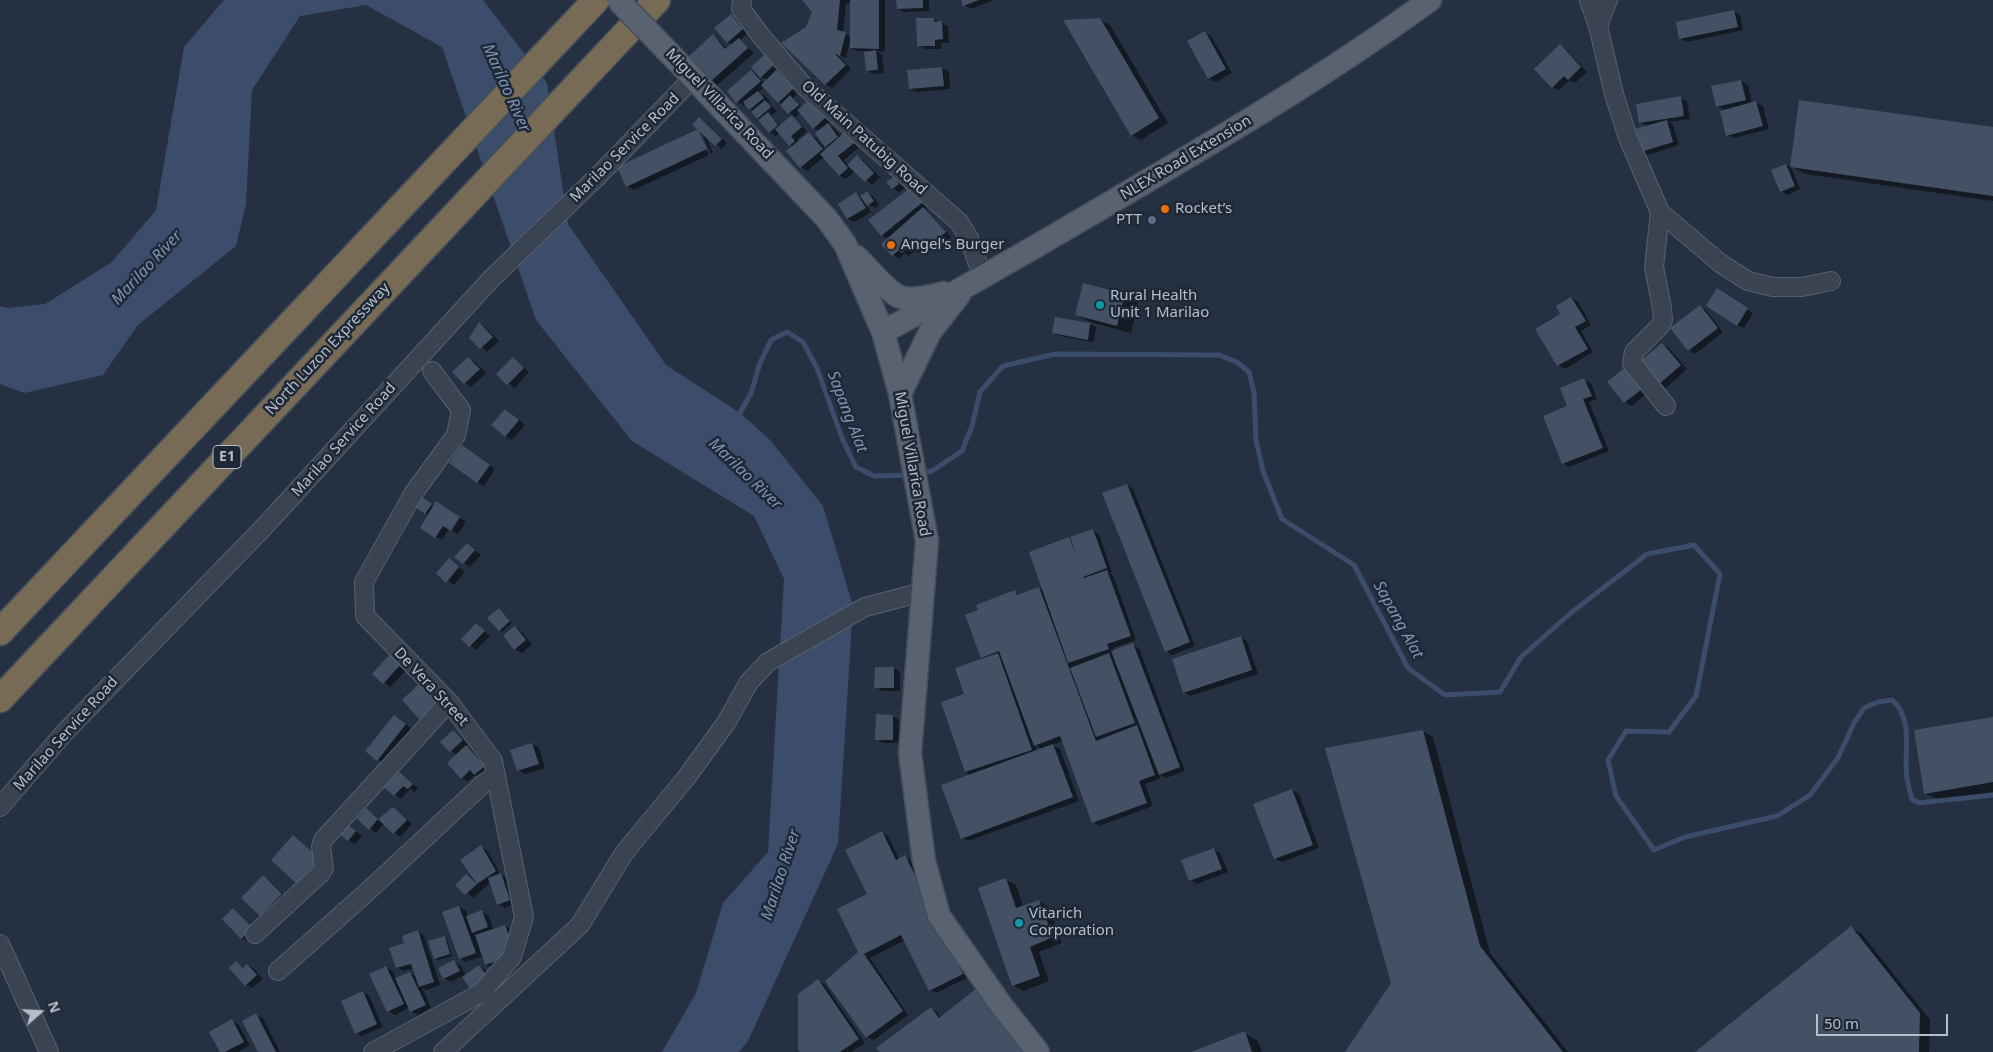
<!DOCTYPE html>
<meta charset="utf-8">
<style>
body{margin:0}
#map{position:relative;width:1993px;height:1052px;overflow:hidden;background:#253142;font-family:"Noto Sans",sans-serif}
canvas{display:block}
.north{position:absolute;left:15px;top:987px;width:50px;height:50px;-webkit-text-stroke:4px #1e2836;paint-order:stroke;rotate:71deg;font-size:14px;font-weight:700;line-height:20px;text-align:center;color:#b6becb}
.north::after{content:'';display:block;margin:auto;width:18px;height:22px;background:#b6becb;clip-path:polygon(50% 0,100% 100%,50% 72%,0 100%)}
.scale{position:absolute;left:1816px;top:1014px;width:132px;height:22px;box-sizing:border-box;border:2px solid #b6becb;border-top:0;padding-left:6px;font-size:15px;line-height:18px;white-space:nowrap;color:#b6becb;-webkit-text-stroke:4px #1e2836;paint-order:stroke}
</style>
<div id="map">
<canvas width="1993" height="1052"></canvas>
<div class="north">N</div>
<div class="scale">50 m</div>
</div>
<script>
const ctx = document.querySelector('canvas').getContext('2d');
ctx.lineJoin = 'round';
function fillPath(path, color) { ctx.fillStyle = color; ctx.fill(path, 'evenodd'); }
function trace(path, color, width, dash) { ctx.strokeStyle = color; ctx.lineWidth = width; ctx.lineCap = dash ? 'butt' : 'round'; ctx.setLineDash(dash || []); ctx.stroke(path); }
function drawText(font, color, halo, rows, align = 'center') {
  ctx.font = font + ' "Noto Sans",sans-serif'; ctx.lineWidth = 5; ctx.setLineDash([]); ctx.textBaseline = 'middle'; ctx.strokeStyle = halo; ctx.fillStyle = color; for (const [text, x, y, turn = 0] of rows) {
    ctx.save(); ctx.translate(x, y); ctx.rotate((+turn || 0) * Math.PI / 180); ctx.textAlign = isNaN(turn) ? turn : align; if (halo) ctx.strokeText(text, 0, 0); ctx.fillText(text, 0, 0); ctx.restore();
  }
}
fillPath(new Path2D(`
 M224 0H483L547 83 568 224 666 365 740 413 770 440 823 506 853 606 838 844 748 1041 739 1052H662L696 993 723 903 768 852 784 579 754 516 632 441 536 320 442 47 366 5 300 16 252 90 246 204 236 246 138 325 103 375 24 393 0 384V306L8 308 45 304 112 262 156 210 184 47Z`), '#3b4d6b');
fillPath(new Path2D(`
 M803 0H885V52L876 51 882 55 884 73 873 74 867 71 866 51H858L851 48 850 41 846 58 837 54 851 69 832 88 825 84 807 28 813 11ZM846 3H851V37L843 33Z
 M897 0H929V11L904 12 898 9Z
 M962 0H994L971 9 964 5Z
 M1734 11 1740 15 1743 30 1687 42 1680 38Z
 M731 16 737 19 748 33 740 40 754 53 716 86 709 82 713 36 719 40 727 49 732 44 727 42Z
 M933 19 948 26 949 43H941V49H925L918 45Z
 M1100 20 1110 25 1168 123 1141 140 1131 135Z
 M1204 32 1211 36 1232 73 1216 82 1209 79 1188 41Z
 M1560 46 1566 50 1587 72 1575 83 1570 80 1559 90 1552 87Z
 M764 56 770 60 779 69 777 72 783 75 799 92 793 98 802 107 810 100 831 121 828 125 834 128 841 137H851L859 147 844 160 848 165 857 157 863 160 880 177 872 185 855 171 846 179 839 175 824 157 807 171 801 167 793 147 779 133 776 136 769 132 746 103 744 105 737 102 751 71 757 75 764 83 768 80 761 77ZM764 87 793 116 781 126 771 116 777 111 768 103 770 102 765 96 759 92ZM801 112 813 128 820 131 826 146 829 147 826 150 816 138 809 134 799 143 797 140 807 131 794 118Z
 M942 68 949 72 950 89 916 92 910 89 908 71Z
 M1741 81 1748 85 1752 104 1756 103 1763 106 1769 129 1734 138 1727 135 1726 111 1717 106 1713 87Z
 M1681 98 1687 101 1690 119 1669 122 1673 125 1679 145 1648 155 1642 151 1648 127 1640 122Z
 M700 119 706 123 727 143 722 149 705 135 713 153 711 154 702 134H699L709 155 634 190 627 186 700 129Z
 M1993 128V201L1805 174 1791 166Z
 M1786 165 1791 167 1800 189 1788 195 1781 191Z
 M894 178 900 182 905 188 899 192 892 188Z
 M911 188 929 206 925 209 951 237 939 247 933 243 918 253 915 251 909 256 905 253 899 259 893 255 888 239 882 235Z
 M856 193 861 197 867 193 873 196 879 205 875 208 866 203 871 212 855 222 848 219 839 204Z
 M1723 294 1753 313 1744 328 1737 325Z
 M1125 295 1138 303 1131 333 1090 322 1077 315Z
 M1572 298 1578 302 1591 325 1581 331 1593 352 1565 369 1558 365 1537 329 1562 315Z
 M1700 306 1706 310 1723 332 1695 354 1689 350Z
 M1056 318 1090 324 1096 327 1094 342 1060 336 1054 333Z
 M479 324 485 327 499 341 487 352 471 338Z
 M1662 344 1669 348 1687 369 1666 388 1659 384Z
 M469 358 475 362 486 373 471 387 465 383 454 372Z
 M513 358 529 372 515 388 498 374Z
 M1584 380 1591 383 1597 399 1589 402 1609 451 1569 467 1563 463 1569 406Z
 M1609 382 1651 390 1632 406 1625 402Z
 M506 410 525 425 512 440 505 436Z
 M468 450 495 469 484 486 477 482Z
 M1127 485 1133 489 1195 646 1172 655 1166 651Z
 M422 498 434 507 443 506 466 522 458 534 449 529 442 540 421 528 429 515 426 513Z
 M1093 530 1099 534 1112 572 1109 573 1113 575 1136 640 1113 648 1114 652 1132 645 1139 648 1185 771 1166 778 1159 774 1161 778 1145 784 1153 806 1099 826 1093 822 1063 741 1052 745 1060 749 1079 801 968 841 962 838 972 775 966 772 943 703 966 695 985 659 982 657 980 611 1015 592 1020 595 1039 588 1044 591 1030 552ZM1035 745 1042 749 1037 751Z
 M467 545 481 555 470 567 464 563Z
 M449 560 465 572 454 585 437 573Z
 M500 609 512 623 502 632 500 630Z
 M477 625 490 636 476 650 463 639Z
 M515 627 521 631 532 644 522 653 515 649 505 636Z
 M1240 638 1247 641 1258 674 1190 696 1184 692Z
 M392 655 408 668 390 687 374 674Z
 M894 668 900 672V691H882L876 687Z
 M394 716 412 729 384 763 378 760Z
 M893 716 899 720V743H883L876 739Z
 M1993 718V792L1939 800 1925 793Z
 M453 731 459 735 468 744 466 746 473 750 490 770 481 778 475 775 468 781 461 778 458 755 451 751Z
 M1423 731 1433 737 1490 953 1568 1052H1346L1392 983Z
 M532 744 539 748 545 768 525 774 518 770Z
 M397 770 418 788 415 792 410 789 401 799 383 785Z
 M1292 790 1299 794 1319 848 1282 862 1275 859 1255 804Z
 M393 809 412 824 400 837 384 824 376 833 370 829 367 810 380 820Z
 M347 824 362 836 355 844 348 840Z
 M882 833 888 836 899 859 905 857 911 861 969 977 936 993 930 990 905 940 870 958 908 1015 874 1040 867 1037 860 953Z
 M294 837 325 864 298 883Z
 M481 847 487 850 501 875 507 878 516 903 505 908 498 904 491 882 473 898 457 885 466 875 475 881Z
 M1214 849 1220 853 1228 872 1197 884 1190 880Z
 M263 877 270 881 287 898 267 919 261 915Z
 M1006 880 1016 885 1023 907 1039 901 1049 907 1062 943 1039 952 1049 981 1023 991 1013 985Z
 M459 907 466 911 468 917 482 912 488 915 494 930 505 926 512 930 518 950 492 968 486 964 483 956 466 962 460 958Z
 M233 910 239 914 258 932 249 942 242 938 223 919Z
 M1851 928 1861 933 1930 1020 1929 1052H1697Z
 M418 932 424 936 440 985 426 990 422 987 431 1008 418 1015 411 1011 410 1007 395 1015 388 1011 386 968 393 971 396 979 410 973 417 977 414 968 403 971 397 967 406 944Z
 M445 937 447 939 452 956 438 960 435 958Z
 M454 962 461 966 466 976 479 966 485 970 493 980 477 991 471 988 462 976 451 982 444 978Z
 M236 963 244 968 247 965 254 969 263 979 252 988 246 985Z
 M818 981 825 985 865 1043 851 1052H802Z
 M363 992 369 996 383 1027 362 1036 356 1033Z
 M931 1009 937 1012 941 1018 881 1052Z
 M256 1015 263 1018 280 1052H259Z
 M232 1021 238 1024 250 1045 238 1052H222Z
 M1244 1033 1258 1041 1262 1052H1194Z`), '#0007');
trace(new Path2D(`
 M735 417 740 413 751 393 760 363 771 340 787 332 803 342 817 368 842 438 856 467 874 476 909 475
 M920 473 932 471 962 451 972 426 980 392 1003 366 1055 354 1219 355 1237 362 1249 372 1254 393 1256 440 1263 471 1282 519 1354 565 1408 668 1445 695 1500 692 1521 657 1572 612 1647 554 1694 545 1720 574 1696 696 1669 732 1626 731 1608 760 1616 796 1654 850 1685 837 1777 816 1810 795 1838 758 1854 723 1864 708 1878 702 1892 700C1911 715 1906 746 1906 767 1906 778 1909 789 1912 799L1919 803 1993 795`), '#3b4d6b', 5);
fillPath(new Path2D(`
 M802 0H840L837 30 846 32 840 56 834 53 846 65 825 85 781 43 806 27 812 12Z
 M850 0H879V49L850 48Z
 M896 0H923V8L897 9Z
 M961 0H979L963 6Z
 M1734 10 1738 27 1679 39 1676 22Z
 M731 14 743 29 727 43 714 28Z
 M916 18H934V22L942 21 943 39 935 40V46H917Z
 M1100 18 1159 118 1131 136 1063 20Z
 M1205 31 1226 69 1208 79 1187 41Z
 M713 34 725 49 739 38 748 48 709 83 687 58Z
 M1560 44 1581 67 1568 80 1564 76 1552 88 1534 69Z
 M876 50 878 70 866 71 864 52Z
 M764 55 774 65 760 78 751 67Z
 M942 67 944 86 909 89 907 70Z
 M751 70 761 81 736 103 727 91Z
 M776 70 794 88 778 103 761 85Z
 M1741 80 1746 100 1716 107 1711 86Z
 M758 91 764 98 749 110 743 102Z
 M790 95 799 105 788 114 780 105Z
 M1681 96 1684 116 1639 123 1636 104Z
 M810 99 826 117 813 129 797 110Z
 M765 100 771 107 757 119 751 112Z
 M1799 100 1993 127V196L1790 167Z
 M1756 101 1763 126 1726 136 1720 111Z
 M768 112 778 125 769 133 758 120Z
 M792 115 802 127 791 136 795 141 789 146 775 129Z
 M699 117 722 139 715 146 692 125Z
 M1667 120 1673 142 1641 152 1634 129Z
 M828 123 838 137 825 147 815 133Z
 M698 129 707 149 626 187 617 167Z
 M809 132 823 149 800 168 786 151Z
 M845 132 854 143 838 156 848 168 839 176 820 154Z
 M857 155 874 173 865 182 847 165Z
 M1786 164 1795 186 1780 192 1771 170Z
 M894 177 899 184 892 189 886 182Z
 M911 187 923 202 881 236 868 220Z
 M867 191 874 201 867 206 860 196Z
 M856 192 866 208 847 219 838 204Z
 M923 207 946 232 932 244 927 239 920 246 918 244 911 250 908 247 902 253 899 250 892 256 881 244Z
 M1083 283 1125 294 1117 326 1075 315Z
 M1717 288 1748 308 1737 326 1706 306Z
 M1571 297 1586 321 1575 327 1588 349 1557 366 1535 329 1560 314 1556 306Z
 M1700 305 1718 328 1688 351 1670 328Z
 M1055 317 1090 323 1088 340 1052 333Z
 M479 322 493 337 480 349 469 338Z
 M1662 343 1681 365 1658 385 1639 362Z
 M468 357 480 369 464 384 452 372Z
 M513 357 524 368 507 385 496 374Z
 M1629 364 1646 386 1624 403 1607 382Z
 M1584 378 1592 396 1583 399 1603 448 1562 464 1543 416 1567 406 1560 388Z
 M505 409 519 420 505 437 491 425Z
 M462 445 490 465 477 483 449 463Z
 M1127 484 1190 642 1165 652 1102 493Z
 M419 495 432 504 425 514 412 505Z
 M436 501 460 517 451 531 443 526 435 538 420 528Z
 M1093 529 1107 568 1083 577 1084 578 1107 570 1131 636 1107 644 1109 649 1068 663 1029 552 1069 537 1076 554 1070 537Z
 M467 543 475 550 463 564 454 557Z
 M449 558 459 567 446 583 436 573Z
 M1039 587 1096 741 1137 725 1155 775 1139 781 1147 803 1092 823 1060 736 1034 746 999 651 981 658 965 615 978 610 976 605 1015 590 1017 595Z
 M499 608 510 621 499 631 487 618Z
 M476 623 485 631 469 647 461 639Z
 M515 626 526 640 514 650 503 635Z
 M1241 636 1252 670 1183 693 1172 659Z
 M1133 643 1180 767 1159 775 1111 651Z
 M391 653 402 663 383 684 372 674Z
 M998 653 1032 750 965 772 941 702 964 694 955 668Z
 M1109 653 1135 723 1096 737 1070 668Z
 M875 667H894V688H874Z
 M421 682 439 703 420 720 402 700Z
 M876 714 893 715V740H875Z
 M394 715 406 724 377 761 365 751Z
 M1993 717V782L1924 794 1914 730Z
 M453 730 463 740 450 752 440 742Z
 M1423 730 1480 946 1563 1052H1345L1391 983 1325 748Z
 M532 743 539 764 517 771 510 750Z
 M1053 744 1073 797 961 839 941 785Z
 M466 745 485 766 474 775 470 770 461 779 447 763Z
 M396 769 413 784 408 789 403 786 394 796 381 785Z
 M1292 789 1313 845 1274 859 1253 804Z
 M393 807 407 820 393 834 378 819Z
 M366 808 378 819 369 830 357 819Z
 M346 823 356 831 348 841 338 833Z
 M882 831 896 860 905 855 963 974 929 991 901 935 864 954 903 1011 866 1038 825 981 858 952 837 909 867 894 845 850Z
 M293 835 320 859 297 884 271 860Z
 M481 845 496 871 477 884 460 860Z
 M1214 848 1222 869 1189 881 1181 860Z
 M501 873 510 900 497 905 488 878Z
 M466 874 477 884 465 895 455 885Z
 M263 875 282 894 260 916 241 898Z
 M1006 878 1016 908 1039 900 1053 937 1030 947 1040 976 1012 986 978 888Z
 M459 906 476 953 459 959 442 912Z
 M233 908 253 928 241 939 222 919Z
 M482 910 488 927 472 933 466 916Z
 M505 925 513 946 505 949 508 957 485 965 475 935Z
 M1851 926 1920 1013 1919 1052H1695Z
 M418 930 434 982 419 987 411 964 396 968 389 948 404 943 402 936Z
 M445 936 450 954 434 959 428 941Z
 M454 960 460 971 443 979 438 968Z
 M236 961 243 968 247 964 257 975 245 986 229 968Z
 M479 965 487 976 470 989 462 977Z
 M386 966 404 1004 387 1012 369 974Z
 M410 972 426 1005 410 1012 395 978Z
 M818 979 859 1039 840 1052H800L798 1049V994Z
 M976 989 1024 1052H880L876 1048 931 1007 939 1018Z
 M363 991 377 1024 355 1034 341 1001Z
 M256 1013 276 1052H258L242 1021Z
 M232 1019 244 1042 225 1052H220L209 1032Z
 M1245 1031 1252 1052H1191Z`), '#445164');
const minor = new Path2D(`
 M742 0 741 9 761 36 804 86 959 222 969 238 983 278
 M1589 0 1598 26
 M1608 0 1598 26 1614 94 1628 138 1660 212 1654 267 1662 308 1663 320 1659 327 1634 352 1632 363 1666 406
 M1660 212 1720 263 1748 281 1773 287H1802L1831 281
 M0 807 64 733 263 528 491 279 597 177 694 77
 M255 934 320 874 324 868 321 847 323 840 449 702
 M0 944 49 1052
 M278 971 366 893 484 783 496 775
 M373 1052 481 993 512 957 524 917 493 761 449 702 365 616 364 582 413 494 456 435 461 410 432 371
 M443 1052 580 925 624 853 686 778 726 723 749 682 768 662 865 607 923 592`);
const major = new Path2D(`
 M674 58 827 219 845 244 883 332 900 394 927 541 910 753 924 861 939 916 1001 1005 1038 1052
 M857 257C866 267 889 293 900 297 912 301 932 296 943 293
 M883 332C974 283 1063 231 1152 178 1247 122 1341 65 1430 0
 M900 394 930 332 959 295`);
const highway = new Path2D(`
 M0 632 596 0
 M0 699 657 0`);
trace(minor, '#57616e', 20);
trace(major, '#434c5a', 25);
trace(highway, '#444e5b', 29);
trace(minor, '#3a4351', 18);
trace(major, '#586271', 22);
trace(highway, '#776b56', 26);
const majorBridge = new Path2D(`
 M618 0 674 58`);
trace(majorBridge, '#434c5a', 25, []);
trace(majorBridge, '#586271', 22);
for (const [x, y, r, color] of [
 [1165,209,5,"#e8710a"],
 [1152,220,5,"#5c6f8a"],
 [891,245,5,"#e8710a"],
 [1100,305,5,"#0f9aa8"],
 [1019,923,5,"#0f9aa8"]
]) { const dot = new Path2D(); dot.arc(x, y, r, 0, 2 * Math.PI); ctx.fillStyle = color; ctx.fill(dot); trace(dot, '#1e2836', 2); }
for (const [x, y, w] of [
 [227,457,28]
]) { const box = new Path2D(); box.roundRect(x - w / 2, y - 11.5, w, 23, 4); ctx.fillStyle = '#1e2836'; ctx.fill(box); trace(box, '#b6becb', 1); }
drawText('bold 14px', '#b6becb', null, [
 ["E1",227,457]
]);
drawText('15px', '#b6becb', '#1e2836', [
 ["Miguel Villarica Road",719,104,46],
 ["Old Main Patubig Road",864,138,42],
 ["Marilao Service Road",625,148,-45],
 ["NLEX Road Extension",1186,158,-31],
 ["North Luzon Expressway",328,349,-47],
 ["Marilao Service Road",344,440,-48],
 ["Miguel Villarica Road",912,464,80],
 ["De Vera Street",431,687,47],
 ["Marilao Service Road",66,734,-48]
]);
drawText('15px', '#b6becb', '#1e2836', [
 ["Rocket’s",1175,209],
 ["PTT",1142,220,"right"],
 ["Angel's Burger",901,245],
 ["Rural Health",1110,296],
 ["Unit 1 Marilao",1110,313],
 ["Vitarich",1029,914],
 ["Corporation",1029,931]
], 'left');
drawText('italic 16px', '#7d93b3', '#1e2836', [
 ["Marilao River",506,88,66],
 ["Marilao River",147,268,-47],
 ["Sapang Alat",847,412,69],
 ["Marilao River",745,474,44],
 ["Sapang Alat",1398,620,61],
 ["Marilao River",781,875,-72]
]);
</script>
